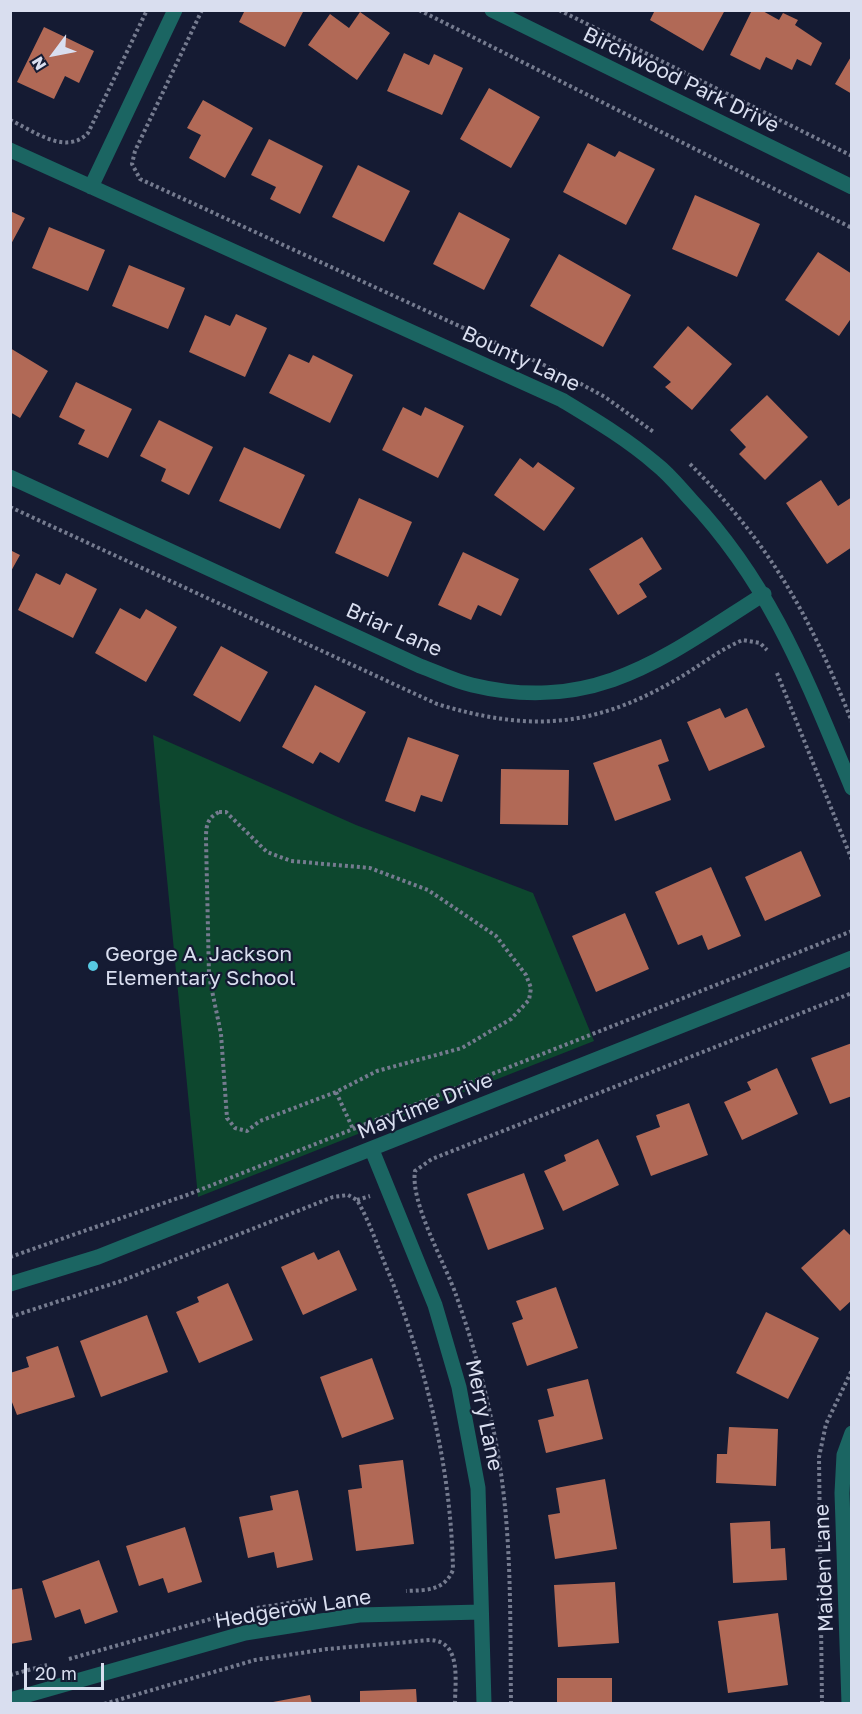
<!DOCTYPE html>
<style>
body{margin:0}
#map{position:relative;width:862px;height:1714px;overflow:hidden;background:#151b33;font-family:"Golos Text",sans-serif}
canvas{display:block}
.frame{position:absolute;inset:0;border:12px solid #d9deef;pointer-events:none}
.north{position:absolute;left:24px;top:24px;width:60px;height:60px;-webkit-text-stroke:4px #151b33;paint-order:stroke;rotate:238deg;font-size:16px;font-weight:700;line-height:24px;text-align:center;color:#d9deef}
.north::after{content:'';display:block;margin:auto;width:21px;height:27px;background:#d9deef;clip-path:polygon(50% 0,100% 100%,50% 72%,0 100%)}
.scale{position:absolute;left:24px;top:1663px;width:80px;height:27px;box-sizing:border-box;border:3px solid #d9deef;border-top:0;padding-left:8px;font-size:18px;line-height:21px;white-space:nowrap;color:#d9deef;-webkit-text-stroke:4px #151b33;paint-order:stroke}
</style>
<div id="map">
<canvas width="862" height="1714"></canvas>
<div class="frame"></div>
<div class="north">N</div>
<div class="scale">20 m</div>
</div>
<script>
const ctx = document.querySelector('canvas').getContext('2d');
ctx.lineJoin = 'round';
function fillPath(path, color) { ctx.fillStyle = color; ctx.fill(path, 'evenodd'); }
function trace(path, color, width, dash) { ctx.strokeStyle = color; ctx.lineWidth = width; ctx.lineCap = dash ? 'butt' : 'round'; ctx.setLineDash(dash || []); ctx.stroke(path); }
function drawText(font, color, halo, rows, align = 'center') {
  ctx.font = font + ' "Golos Text",sans-serif'; ctx.lineWidth = 4.5; ctx.setLineDash([]); ctx.textBaseline = 'middle'; ctx.strokeStyle = halo; ctx.fillStyle = color; for (const [text, x, y, turn = 0] of rows) {
    ctx.save(); ctx.translate(x, y); ctx.rotate((+turn || 0) * Math.PI / 180); ctx.textAlign = isNaN(turn) ? turn : align; if (halo) ctx.strokeText(text, 0, 0); ctx.fillText(text, 0, 0); ctx.restore();
  }
}
fillPath(new Path2D(`
 M153 735 356 825 533 893 594 1041 198 1197Z`), '#0d472e');
fillPath(new Path2D(`
 M245 10H304L285 47 239 22Z
 M655 10H725L703 51 650 20Z
 M752 10H761L779 20 783 13 798 20 795 25 822 43 811 66 797 59 792 70 766 57 760 70 730 55Z
 M360 12 390 33 357 80 308 45 330 14 349 28Z
 M44 27 94 51 79 83 65 76 54 99 17 82Z
 M404 53 429 65 434 54 463 68 442 115 387 91Z
 M852 55V94L835 84Z
 M489 88 540 117 511 168 460 139Z
 M203 100 253 128 225 178 189 158 201 135 187 128Z
 M269 139 323 166 300 214 270 199 276 187 251 175Z
 M588 143 615 157 619 151 655 169 626 225 563 192Z
 M358 165 410 191 384 242 332 217Z
 M695 195 760 224 737 277 672 249Z
 M10 211 25 218 10 246Z
 M459 212 510 239 484 290 433 264Z
 M49 227 105 250 88 291 32 268Z
 M818 252 852 274V317L839 336 785 300Z
 M559 254 631 295 603 347 530 306Z
 M129 265 185 288 168 329 112 306Z
 M236 314 267 328 245 377 189 352 205 315 230 326Z
 M688 326 732 364 692 410 665 387 671 382 653 367Z
 M10 348 48 371 20 418 10 412Z
 M289 354 309 363 313 355 353 375 330 423 269 393Z
 M76 382 132 409 108 458 78 444 85 430 59 417Z
 M767 395 808 437 765 480 739 454 746 447 730 430Z
 M403 407 421 416 425 407 464 426 438 478 382 450Z
 M159 420 213 447 189 495 161 481 166 469 140 456Z
 M244 447 305 475 280 529 219 501Z
 M520 458 533 468 538 462 575 488 544 531 494 495Z
 M821 480 838 506 852 497V547L827 564 786 503Z
 M359 498 412 522 388 577 335 553Z
 M642 537 662 569 639 584 647 597 618 615 589 569Z
 M10 550 20 555 10 573Z
 M463 552 519 579 501 616 478 605 471 620 438 605Z
 M36 573 60 585 66 573 97 589 73 638 18 610Z
 M120 608 140 619 146 609 177 627 146 682 95 653Z
 M221 646 268 672 240 722 193 695Z
 M315 685 366 712 339 763 320 752 313 764 282 747Z
 M720 708 725 718 747 708 765 747 709 771 687 722Z
 M408 737 459 755 442 802 421 795 415 812 385 801Z
 M661 739 669 761 658 765 671 800 615 821 593 763Z
 M501 769 569 770 568 825 500 824Z
 M801 851 821 896 765 921 745 877Z
 M711 867 741 936 708 950 702 935 678 945 655 892Z
 M625 913 649 969 596 992 572 936Z
 M852 1043V1096L830 1104 811 1058Z
 M777 1068 798 1114 742 1140 724 1102 751 1090 747 1082Z
 M689 1103 708 1155 651 1176 636 1136 660 1127 656 1115Z
 M598 1139 619 1185 563 1211 544 1171 566 1161 564 1155Z
 M524 1173 544 1229 488 1250 467 1194Z
 M844 1229 852 1237V1300L840 1311 801 1268Z
 M339 1250 357 1290 303 1315 281 1267 314 1252 318 1260Z
 M228 1283 253 1340 199 1363 176 1312 199 1302 197 1297Z
 M556 1287 578 1348 527 1366 512 1323 523 1319 516 1301Z
 M766 1312 819 1338 788 1399 736 1373Z
 M147 1315 168 1372 101 1397 80 1341Z
 M58 1346 75 1397 17 1415 10 1397V1373L29 1367 26 1357Z
 M372 1358 394 1419 342 1438 320 1377Z
 M588 1379 603 1439 546 1453 538 1420 554 1416 547 1389Z
 M729 1427 778 1429 776 1486 716 1483 717 1454H727Z
 M403 1460 414 1544 356 1551 348 1490 362 1488 359 1465Z
 M605 1479 617 1549 555 1559 548 1515 560 1513 556 1488Z
 M298 1490 313 1560 277 1568 274 1552 248 1558 239 1517 273 1510 270 1496Z
 M770 1521 771 1549 785 1548 787 1580 733 1583 730 1523Z
 M185 1527 202 1582 168 1593 163 1578 139 1586 126 1546Z
 M99 1560 118 1612 85 1624 80 1609 55 1618 42 1581Z
 M615 1582 619 1643 558 1647 554 1585Z
 M22 1588 32 1640 10 1644V1590Z
 M778 1613 788 1685 728 1693 718 1621Z
 M557 1678H612V1704H557Z
 M416 1689 417 1704H360V1691Z
 M310 1695 312 1704H273V1702Z`), '#b16956');
trace(new Path2D(`
 M202 10 135 151 132 164 140 179 557 371 605 397 655 433
 M419 10 852 228
 M559 10 852 156
 M10 120C34 131 66 156 88 133L147 10
 M690 464C771 545 810 616 852 722
 M10 507 437 704C527 731 589 729 672 682 696 669 718 650 743 640L760 643 767 650
 M777 673 852 860
 M219 812H226L267 852 291 861 370 868 428 890 496 936 526 975 531 988 529 1000 511 1019 462 1048 377 1071 336 1092 260 1121 247 1131 235 1128 227 1118 221 1034 209 976 206 839C206 826 207 818 219 812Z
 M336 1092 353 1129
 M357 1200 370 1196
 M10 1257 187 1195 852 931
 M10 1317 121 1281 333 1197 348 1195 357 1200C371 1224 379 1251 390 1276 427 1370 451 1468 453 1570 444 1591 427 1590 406 1591
 M251 1609 312 1599
 M69 1659 232 1613
 M10 1675 47 1665
 M104 1704 255 1660 327 1649 430 1640C462 1641 455 1681 455 1704
 M511 1704C510 1625 512 1545 500 1467 491 1408 476 1351 456 1295 445 1263 410 1203 415 1171L432 1159 852 993
 M822 1704 819 1457 826 1424 852 1370`), '#757b8f', 4, [3, 3]);
trace(new Path2D(`
 M492 10 852 187
 M10 150 562 400C595 420 627 439 656 464 669 474 680 488 691 500 772 586 807 681 852 788
 M91 187 175 10
 M10 477 420 666C437 672 454 681 472 685 596 715 666 656 764 594
 M372 1150 435 1305 459 1387 478 1488 484 1704
 M10 1284 98 1257 852 958
 M10 1700 245 1633 359 1615 481 1612
 M849 1704 842 1493 844 1455 852 1433`), '#1b6562', 15);
for (const [x, y, r, color] of [
 [93,966,6,"#57c9e2"]
]) { const dot = new Path2D(); dot.arc(x, y, r, 0, 2 * Math.PI); ctx.fillStyle = color; ctx.fill(dot); trace(dot, '#151b33', 2); }
drawText('21px', '#d9deef', '#151b33', [
 ["Birchwood Park Drive",681,80,26],
 ["Bounty Lane",521,359,25],
 ["Briar Lane",394,630,24],
 ["Maytime Drive",425,1106,-22],
 ["Merry Lane",484,1415,78],
 ["Maiden Lane",824,1568,-92],
 ["Hedgerow Lane",293,1609,-9]
]);
drawText('21px', '#d9deef', '#151b33', [
 ["George A. Jackson",105,954],
 ["Elementary School",105,978]
], 'left');
</script>
